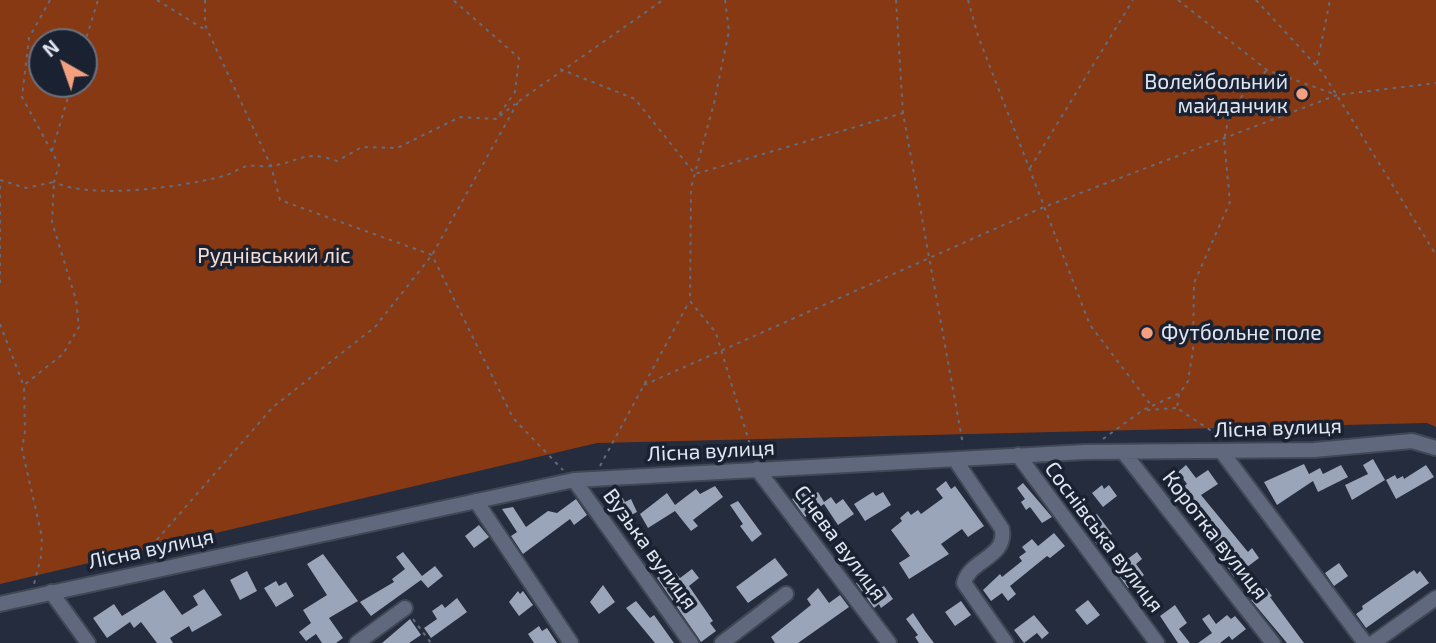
<!DOCTYPE html>
<meta charset="utf-8">
<style>
body{margin:0}
#map{position:relative;width:1436px;height:643px;overflow:hidden;background:#242c3d;font-family:"Exo 2",sans-serif}
canvas{display:block}
.north{position:absolute;left:28px;top:28px;width:70px;height:70px;box-sizing:border-box;background:#1a2232;border:2px solid #6a717f;border-radius:50%;rotate:320deg;font-size:19px;font-weight:700;line-height:28px;text-align:center;color:#e1e7f2}
.north::after{content:'';display:block;margin:auto;width:24px;height:32px;background:#f2a07f;clip-path:polygon(50% 0,100% 100%,50% 72%,0 100%)}
</style>
<div id="map">
<canvas width="1436" height="643"></canvas>
<div class="north">N</div>
</div>
<script>
const ctx = document.querySelector('canvas').getContext('2d');
ctx.lineJoin = 'round';
function fillPath(path, color) { ctx.fillStyle = color; ctx.fill(path, 'evenodd'); }
function trace(path, color, width, dash) { ctx.strokeStyle = color; ctx.lineWidth = width; ctx.lineCap = dash ? 'butt' : 'round'; ctx.setLineDash(dash || []); ctx.stroke(path); }
function drawText(font, color, halo, rows, align = 'center') {
  ctx.font = font + ' "Exo 2",sans-serif'; ctx.lineWidth = 7; ctx.setLineDash([]); ctx.textBaseline = 'middle'; ctx.strokeStyle = halo; ctx.fillStyle = color; for (const [text, x, y, turn = 0] of rows) {
    ctx.save(); ctx.translate(x, y); ctx.rotate((+turn || 0) * Math.PI / 180); ctx.textAlign = isNaN(turn) ? turn : align; if (halo) ctx.strokeText(text, 0, 0); ctx.fillText(text, 0, 0); ctx.restore();
  }
}
fillPath(new Path2D(`
 M0 0H1436V427L1427 423 597 443 0 584ZM42 42H84V84H42Z`), '#873914');
fillPath(new Path2D(`
 M1373 459 1385 480 1352 500 1345 485 1368 474 1363 465Z
 M1304 464 1309 474 1320 468 1323 474 1341 465 1348 477 1318 492 1313 481 1277 505 1264 482Z
 M1186 465 1196 478 1208 470 1218 484 1201 495 1248 552 1252 548 1259 558 1234 577 1218 553 1221 551 1175 493 1187 484 1178 472Z
 M1426 465 1434 477 1396 499 1386 480 1395 475 1397 479 1403 476 1404 479Z
 M946 481 951 489 955 486 984 526 968 537 962 529 941 544 949 554 909 579 899 563 910 556 891 530 902 521 900 518 908 511 911 515 918 510 921 514 943 498 936 489Z
 M1023 483 1052 517 1042 523 1030 507 1026 510 1021 502 1025 499 1017 488Z
 M1102 485 1104 489 1109 485 1117 496 1103 507 1092 493Z
 M715 486 723 497 693 520 698 526 691 531 675 511 648 528 640 514 667 493 675 505 696 489 700 494Z
 M812 491 814 494 818 492 824 502 831 497 836 504 843 499 854 514 838 525 824 504 805 517 792 499 803 492 805 495Z
 M873 492 876 496 883 492 891 505 865 521 854 504Z
 M622 497 625 502 631 499 637 512 619 521 610 503Z
 M576 499 587 515 574 525 570 519 523 554 511 536 517 532 502 509 513 507 526 527 548 511 557 513Z
 M738 501 762 534 752 542 740 526 743 524 730 505Z
 M1097 514 1112 534 1097 545 1084 524Z
 M479 525 489 537 474 548 465 536Z
 M1054 533 1065 546 1050 558 1047 556 1010 586 1016 594 1008 601 1002 593 991 601 983 590 1000 574 1002 577 1022 561 1019 557 1026 552 1022 547 1032 539 1038 546Z
 M403 552 422 576 435 566 443 576 428 588 421 580 371 616 360 602 394 582 392 579 405 569 396 557Z
 M1137 552 1142 559 1136 564 1144 575 1128 588 1120 577 1124 574 1118 566Z
 M323 554 358 601 329 618 343 638 336 643H322L316 634 306 641 299 632 311 623 303 610 327 595 307 564Z
 M775 558 788 575 748 603 736 587Z
 M1339 563 1348 576 1334 586 1325 573Z
 M671 567 680 578 692 569 699 578 689 586 713 621 710 623 716 631 701 642 657 578Z
 M1414 570 1417 574 1420 571 1429 583 1366 628 1356 614 1363 609 1362 606Z
 M247 571 257 591 240 600 230 580Z
 M868 574 879 589 884 586 893 599 881 608 879 604 874 608 856 583Z
 M276 581 279 586 286 582 294 596 276 607 264 588Z
 M603 585 615 602 599 614 590 602Z
 M818 588 829 603 840 595 849 607 798 643H775L771 637 811 605 807 599Z
 M1266 588 1272 596 1270 597 1304 643H1287L1251 600Z
 M204 589 222 615 192 632 189 626 170 638 173 643H157L141 622 134 628 130 622 107 638 93 618 114 604 122 616 164 590 182 615 198 605 193 596Z
 M518 591 520 594 523 591 533 605 519 616 509 602Z
 M457 598 467 612 431 638 424 628 437 619 432 611 442 604 445 608Z
 M1088 600 1100 615 1087 625 1075 610Z
 M636 601 650 618 654 615 674 643H655L626 608Z
 M961 601 971 615 955 626 945 612Z
 M1175 605 1187 623 1179 629 1190 643H1178L1160 616Z
 M913 613 925 631 934 643H919L915 637 918 635 906 619Z
 M1209 614 1216 624 1227 615 1231 619 1235 616 1246 629 1232 640 1229 636 1220 643H1198L1212 633 1202 619Z
 M1034 615 1049 633 1042 639 1037 633 1024 643 1014 630Z
 M410 619 421 635 409 643H382Z
 M539 626 542 631 547 628 557 643H534L528 634Z`), '#9aa5b9');
const minor = new Path2D(`
 M1222 452 1365 643
 M1124 453 1273 643
 M1018 455 1157 643
 M956 461 1002 529C1007 558 970 559 964 583L1006 643
 M757 469 889 643
 M574 480 691 643
 M476 501 571 643
 M51 592 88 643
 M0 604 574 480 1085 452 1314 450 1412 441 1436 448
 M357 643 405 608
 M722 643 786 594
 M1373 643 1436 598`);
trace(minor, '#404755', 18);
trace(new Path2D(`
 M50 0 29 38 22 97 59 165 54 182C93 200 180 187 224 176 232 174 240 167 248 166 255 165 263 167 270 166 302 162 302 149 337 161L362 147 397 148 460 117 496 119 515 92 519 58 453 0
 M157 0 207 31
 M205 0V25L271 166 280 200 432 255 513 418 563 470
 M725 0 729 31 714 103 691 188 690 301 716 333 754 458
 M896 0 903 113 963 445
 M968 0 978 36 1090 325 1151 405
 M1178 0 1267 70 1337 95
 M1256 0 1323 73 1436 255
 M84 45 98 0
 M1317 64 1330 0
 M560 69 635 99 695 174 903 113
 M519 101 663 0
 M500 116 515 104
 M52 151 72 84
 M1030 168 1133 0
 M0 180 26 188 54 182 52 222 76 300 79 327 63 354 24 385 25 431 22 449 42 537 41 557 34 584
 M0 186V283
 M0 324 23 384
 M644 385 1044 207 1337 95 1436 83
 M1179 394 1177 408 1222 438
 M1147 410 1176 408
 M1103 439 1143 410 1180 393 1188 381 1193 350 1194 283 1230 202 1224 140 1228 121 1242 96 1267 70
 M600 466 689 302
 M140 559 273 407 375 327 432 255 518 102
 M413 619 431 643`), '#646b7a', 2, [3.5, 5]);
trace(minor, '#5f687c', 14);
for (const [x, y, r, color] of [
 [1302,94,7,"#f2a07f"],
 [1147,333,7,"#f2a07f"]
]) { const dot = new Path2D(); dot.arc(x, y, r, 0, 2 * Math.PI); ctx.fillStyle = color; ctx.fill(dot); trace(dot, '#1a2232', 2.5); }
drawText('21px', '#e1e7f2', '#1a2232', [
 ["Волейбольний",1288,82],
 ["майданчик",1288,106],
 ["Футбольне поле",1161,333,"left"]
], 'right');
drawText('21px', '#f7ded4', '#1a2232', [
 ["Руднівський ліс",274,256]
]);
drawText('21px', '#e1e7f2', '#1a2232', [
 ["Лісна вулиця",1278,428,-2],
 ["Лісна вулиця",711,451,-3],
 ["Коротка вулиця",1215,535,52],
 ["Соснівська вулиця",1104,537,53],
 ["Січева вулиця",840,543,53],
 ["Лісна вулиця",151,549,-12],
 ["Вузька вулиця",650,549,54]
]);
</script>
